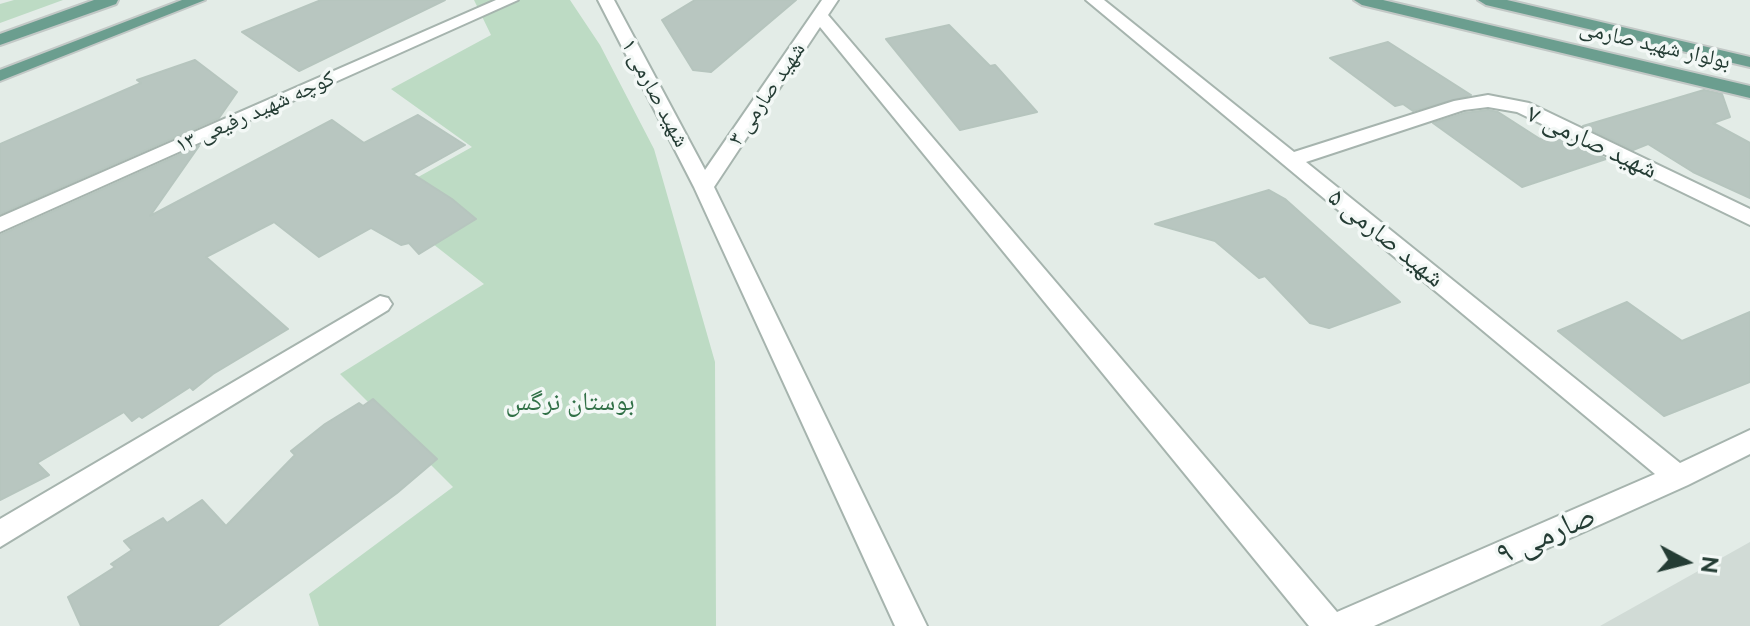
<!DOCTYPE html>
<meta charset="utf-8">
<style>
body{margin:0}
#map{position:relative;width:1750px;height:626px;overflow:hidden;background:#e3ece7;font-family:Raleway,sans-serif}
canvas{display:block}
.north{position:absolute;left:1646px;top:522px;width:80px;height:80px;-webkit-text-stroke:6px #f3f8f6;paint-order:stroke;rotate:97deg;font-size:22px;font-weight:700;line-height:32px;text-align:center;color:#243c34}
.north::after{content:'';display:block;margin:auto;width:28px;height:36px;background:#243c34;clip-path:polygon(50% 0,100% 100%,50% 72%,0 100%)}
</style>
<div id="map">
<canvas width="1750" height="626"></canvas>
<div class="north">N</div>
</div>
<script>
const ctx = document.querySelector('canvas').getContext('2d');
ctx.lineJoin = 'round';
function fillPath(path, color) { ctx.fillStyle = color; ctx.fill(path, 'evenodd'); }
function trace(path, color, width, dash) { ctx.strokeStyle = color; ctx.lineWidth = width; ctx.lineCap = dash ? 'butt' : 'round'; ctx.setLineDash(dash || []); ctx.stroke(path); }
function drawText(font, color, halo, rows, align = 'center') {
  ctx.font = font + ' Raleway,"Noto Naskh Arabic",sans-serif'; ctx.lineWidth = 7; ctx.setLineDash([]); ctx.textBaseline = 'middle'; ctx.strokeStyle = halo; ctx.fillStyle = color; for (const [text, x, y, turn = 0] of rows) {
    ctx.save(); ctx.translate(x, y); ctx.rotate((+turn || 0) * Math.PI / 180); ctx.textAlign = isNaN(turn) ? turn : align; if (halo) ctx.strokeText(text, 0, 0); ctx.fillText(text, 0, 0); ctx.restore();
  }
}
fillPath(new Path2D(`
 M1750 542V626H1600Z`), '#d1dbd6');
fillPath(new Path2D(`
 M14 0H63L0 23V4Z
 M474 0H570L600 45 654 149 715 362 716 626H319L309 594 453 487 340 374 484 284 377 200 472 147 391 89 491 35Z`), '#bddbc4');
const building = new Path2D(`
 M321 0H445L299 71 242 32Z
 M695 0H796L711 72 693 70 662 20Z
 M949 25 990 66 995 65 1037 112 960 130 886 39Z
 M1388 42 1471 95 1413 111 1403 104 1395 106 1330 58Z
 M195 60 237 92 219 118 0 214V144L141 83 137 80Z
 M1704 90 1722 94 1730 117 1713 123 1750 143V198L1693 172 1648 144 1633 150 1583 126Z
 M1488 110 1498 112 1540 139 1556 134 1606 159 1522 187 1433 123 1465 113Z
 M418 115 465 145 413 174 452 199 476 219 419 254 409 243 401 245 371 228 319 257 274 222 206 257 288 329 213 374 193 390 190 387 142 418 139 416 132 421 124 412 37 463 49 475 0 500V235L199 146 150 216 332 120 364 143Z
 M1269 190 1285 199 1400 302 1329 328 1310 323 1265 276 1259 278 1215 241 1155 224Z
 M1627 302 1682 341 1750 312V382L1664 416 1558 331Z
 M373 399 437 459 397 493 217 626H81L68 597 115 567 111 564 132 550 124 541 163 518 167 523 202 500 226 526 295 455 291 451 325 424 359 403 363 406Z`);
fillPath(building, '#b8c6c0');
trace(building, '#b6c5be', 2);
const minor = new Path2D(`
 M496 0H518L0 232V217Z
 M598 0H614L705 170 822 0H838L828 15 1337 612 1655 474 1086 0H1104L1294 152 1454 101 1488 95 1529 103 1750 209V225L1517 112 1488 107 1464 110 1306 162 1680 463 1750 430V454L1688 485 1374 626H1309L820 27 714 187 927 626H895L694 187Z
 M380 296 388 298 392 304 388 310 0 547V519Z`);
const major = new Path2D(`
 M94 0H118L116 4 0 45V34Z
 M182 0H205L0 81V70Z
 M1354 0H1383L1750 86V98L1362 5Z
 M1478 0H1507L1750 57V67L1486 5Z`);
trace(minor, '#a6b4ae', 4);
trace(major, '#c2c8c6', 4);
fillPath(minor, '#fff');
fillPath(major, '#6b9e8f');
drawText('22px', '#243c34', '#f3f8f6', [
 ["بولوار شهید صارمی",1655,45,13],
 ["شهید صارمی ۱",655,93,62],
 ["شهید صارمی ۳",767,94,-56],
 ["کوچه شهید رفیعی ۱۳",255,112,-24]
]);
drawText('26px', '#243c34', '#f3f8f6', [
 ["شهید صارمی ۷",1592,142,25],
 ["شهید صارمی ۵",1386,238,39]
]);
drawText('26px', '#317047', '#f3f8f6', [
 ["بوستان نرگس",570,402]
]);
drawText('32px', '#243c34', '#f3f8f6', [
 ["صارمی ۹",1546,535,-24]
]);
</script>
